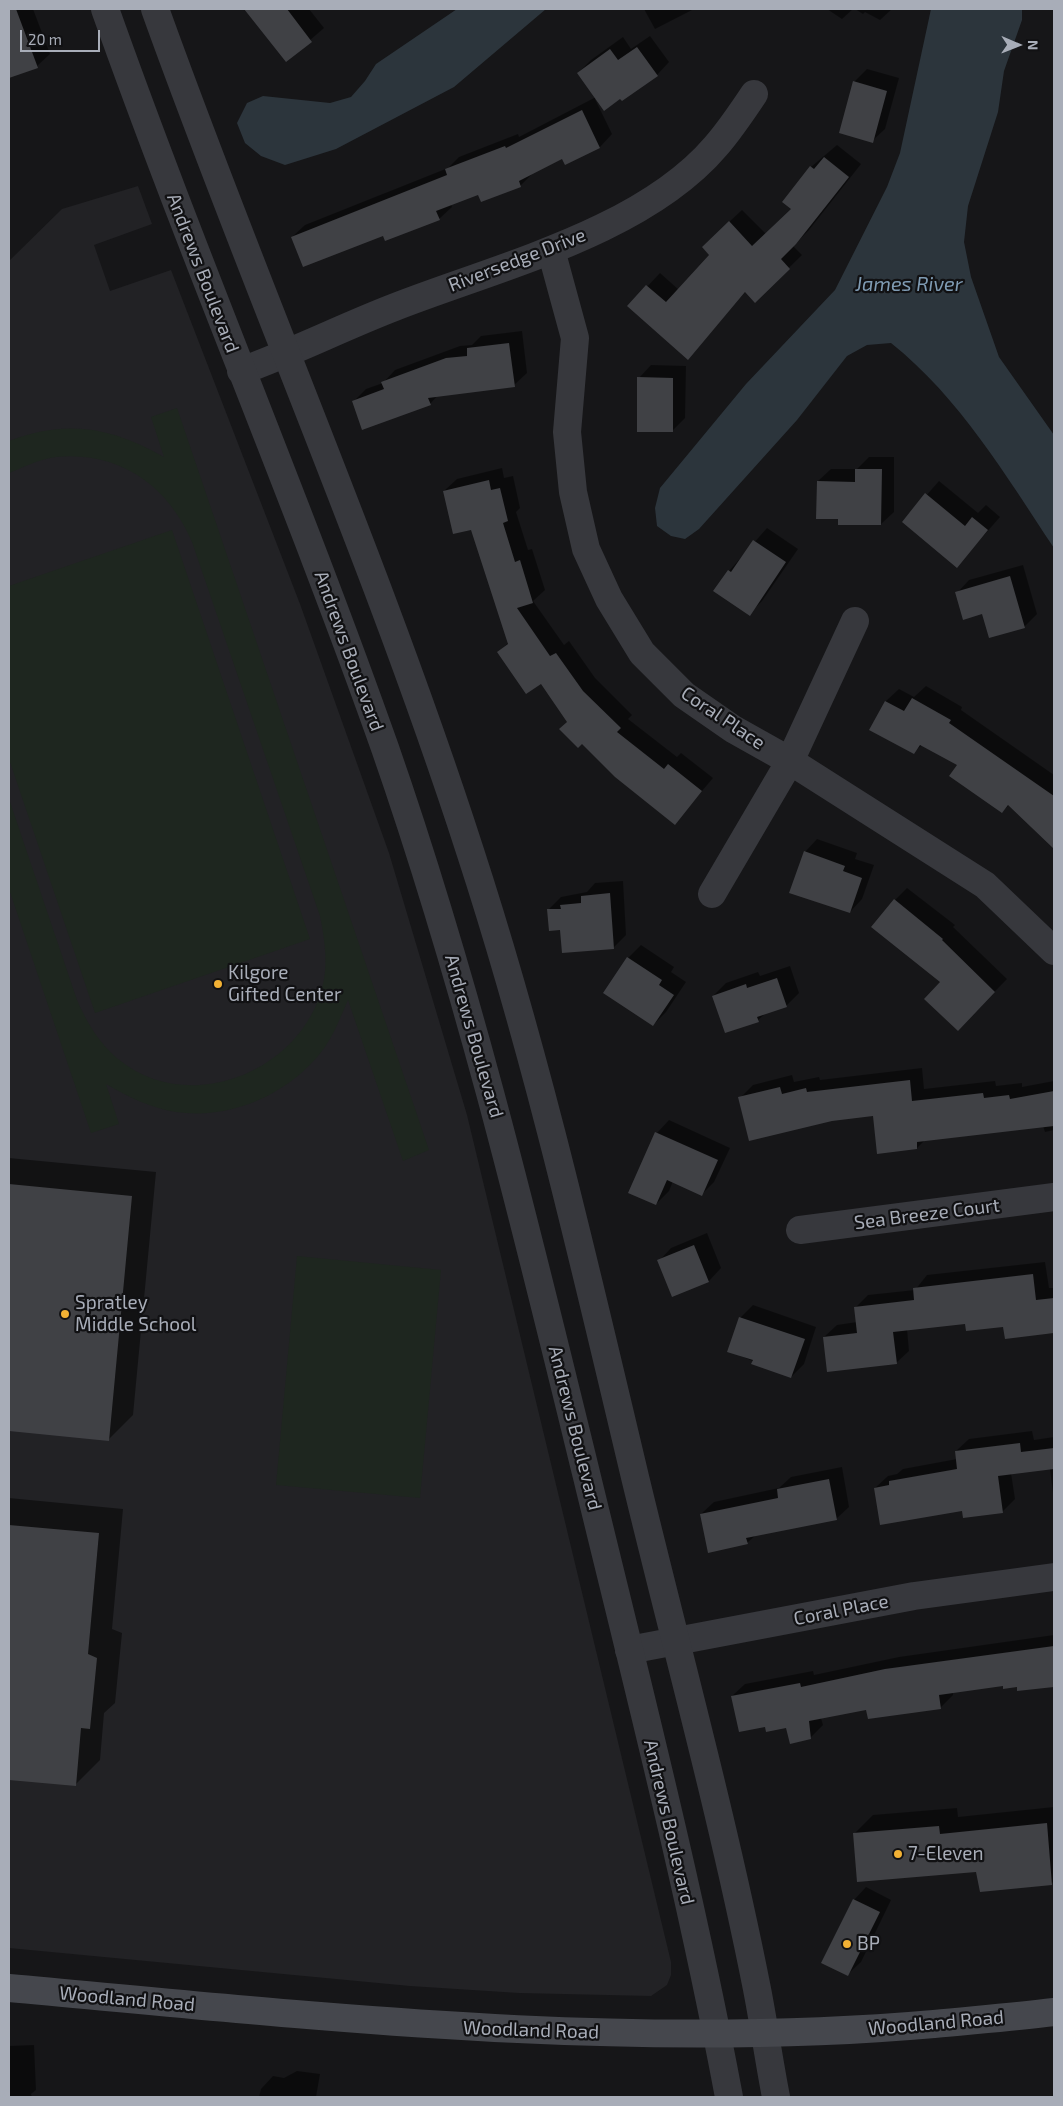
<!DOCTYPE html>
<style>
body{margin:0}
#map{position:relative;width:1063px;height:2106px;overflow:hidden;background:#161618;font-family:"Exo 2",sans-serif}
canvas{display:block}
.frame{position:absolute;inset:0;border:10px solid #a8adb8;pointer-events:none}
.north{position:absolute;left:993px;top:20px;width:50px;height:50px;-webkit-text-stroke:4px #111113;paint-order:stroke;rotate:91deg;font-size:14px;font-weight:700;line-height:20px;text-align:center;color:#a8adb8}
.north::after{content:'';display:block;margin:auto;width:18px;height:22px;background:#a8adb8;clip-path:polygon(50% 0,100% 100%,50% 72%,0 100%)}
.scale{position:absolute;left:20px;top:30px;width:80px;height:22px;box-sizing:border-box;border:2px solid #a8adb8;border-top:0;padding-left:6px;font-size:15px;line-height:18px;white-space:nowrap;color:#a8adb8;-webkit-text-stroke:4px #111113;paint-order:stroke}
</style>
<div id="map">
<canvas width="1063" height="2106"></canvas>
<div class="frame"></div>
<div class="north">N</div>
<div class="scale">20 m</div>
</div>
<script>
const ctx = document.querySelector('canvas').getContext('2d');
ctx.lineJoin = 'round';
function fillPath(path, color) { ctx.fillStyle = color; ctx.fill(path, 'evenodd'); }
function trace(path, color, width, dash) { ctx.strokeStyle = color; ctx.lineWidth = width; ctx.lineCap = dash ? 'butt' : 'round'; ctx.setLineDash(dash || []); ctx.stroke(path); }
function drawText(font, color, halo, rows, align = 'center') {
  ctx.font = font + ' "Exo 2",sans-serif'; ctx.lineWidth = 4.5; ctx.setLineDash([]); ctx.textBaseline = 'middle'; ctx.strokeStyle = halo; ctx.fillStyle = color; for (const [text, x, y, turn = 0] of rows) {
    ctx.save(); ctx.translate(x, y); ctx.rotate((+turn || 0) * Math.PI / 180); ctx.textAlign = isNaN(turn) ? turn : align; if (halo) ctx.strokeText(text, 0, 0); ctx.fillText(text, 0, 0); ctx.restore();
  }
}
fillPath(new Path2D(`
 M138 186 152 224 94 245 110 291 171 270 300 604 389 853 467 1115 671 1962V1975L667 1985 651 1996 519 1993 410 1986 9 1948V261L62 209Z`), '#222225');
fillPath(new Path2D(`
 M177 408 429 1150 403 1161 348 1000C340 1018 334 1035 322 1051 289 1094 231 1120 176 1112 151 1108 128 1097 106 1084L119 1124 91 1133 9 889V799L77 1000C87 1023 99 1043 118 1059 187 1116 296 1074 321 992 329 967 325 941 320 916L192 542C168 486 120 451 56 457 40 459 24 467 9 473V441C67 419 111 427 164 457L151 417Z
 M172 530 310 939 95 1013 9 759V586Z
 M297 1256 441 1270 420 1498 276 1485Z`), '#1e261f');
fillPath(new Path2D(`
 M457 9H546L454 87 336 149 285 165 261 156 245 143 237 123 247 103 263 96 330 103 351 97 365 81 376 64Z
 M931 9H1022V20L1004 71 998 112 968 206 964 242 971 277 999 357 1054 435V548C1006 476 960 398 891 343L867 345 847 356 797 420 699 529 685 539 671 536 657 526 655 508 660 488 746 384 835 290 887 187 900 153Z`), '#2c353c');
fillPath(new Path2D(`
 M9 9H33L50 54 37 66 9 77Z
 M272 9H309L324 28 286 61 270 10Z
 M644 9H694L655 29Z
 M827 9H853L842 19Z
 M855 9H892L880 20 865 12 863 14Z
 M650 36 669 62 657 75 621 97 595 99 612 134 600 147 566 163 563 158 533 173 521 185 481 200 478 193 451 204 452 207 439 219 384 235 292 237 305 225 448 168 459 157 518 134 519 137 596 97 578 73 591 60 623 37 631 49Z
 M867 69 899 78 885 129 872 141 854 82Z
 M837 145 861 164 809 230 793 246 802 255 755 301 746 291 688 359 629 306 660 273 679 290 711 255 716 234 742 210 766 234 793 208 811 167Z
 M522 331 527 373 514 385 438 395 430 404 353 402 366 389 383 383 395 370 460 346 472 345 481 336Z
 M651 365 686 366 685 418 672 431 639 378Z
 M869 457H894V512L881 524 839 518 818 481 831 469H857Z
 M502 468 504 478 513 476 520 508 516 512 528 550 532 549 545 590 533 601 564 645 569 641 595 678 632 715 628 719 677 757 681 753 713 778 675 823 568 722 541 682 499 652 509 642 472 528 444 491 457 479Z
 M939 481 978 513 986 505 1000 517 957 566 903 522Z
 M767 528 798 549 762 601 749 614 729 571Z
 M1023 565 1037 614 1024 627 957 593 969 580Z
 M926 686 962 707 961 710 1054 775V830L1046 839 1009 805 1002 812 959 765 922 745 913 753 871 729 886 701 899 689 914 697Z
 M817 839 857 853 855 859 874 865 862 899 850 912 805 852Z
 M623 881 626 935 613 948 562 928 548 910 561 897 587 892 595 883Z
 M907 888 955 925 953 927 1007 979 958 1029 942 982 895 900Z
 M641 945 674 967 671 972 686 982 666 1012 653 1025 628 958Z
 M790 966 799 993 786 1006 766 1013 758 1020 725 1032 713 996 726 983 758 972 760 976Z
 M922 1068 924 1089 995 1081 996 1086 1022 1083V1087L1054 1081V1130L1045 1132 1043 1126 925 1140 917 1148 874 1115 740 1098 753 1085 792 1075 794 1082 819 1077 820 1080Z
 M669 1120 730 1148 714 1182 702 1194 673 1181 669 1191 656 1204 657 1133Z
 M9 1158 156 1172 133 1415 109 1439 9 1430Z
 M707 1233 721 1268 709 1281 673 1295 659 1261 671 1248Z
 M1045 1262 1049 1288H1054V1333L1006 1337 1004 1326 966 1323 907 1329 909 1351 896 1363 824 1337 837 1325 857 1322 855 1308 868 1295 915 1290 927 1275Z
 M753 1305 816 1327 804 1364 791 1377 729 1351 741 1317Z
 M1032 1431 1034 1440 1054 1437V1501L1050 1469 1011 1473 1015 1499 1002 1512 963 1509 875 1488 888 1476 897 1474 903 1469 957 1459 956 1451 969 1439Z
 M842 1467 849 1507 836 1519 756 1535 747 1543 701 1514 714 1502 779 1488 791 1477Z
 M9 1498 123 1509 112 1629 122 1633 115 1703 104 1713 100 1760 75 1785 9 1779Z
 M1054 1635V1685L1018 1690V1686L1004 1685 953 1692V1695L940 1708H867L821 1718 823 1725 810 1738 787 1726 766 1725 732 1696 745 1684 813 1671 814 1675 899 1657Z
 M1054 1807V1881L1051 1884 977 1871 855 1833 873 1815 957 1808 958 1817Z
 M866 1887 891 1900 861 1962 848 1974 854 1900Z
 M34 2045 36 2090 31 2094 32 2097H9V2046Z
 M297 2071 320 2074 316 2097H259L261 2089 273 2076 284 2078Z`), '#0007');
fillPath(new Path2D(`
 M9 9H16L38 68 9 78Z
 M244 9H287L312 42 286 62Z
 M637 47 658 76 622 101 620 99 604 111 577 73 610 49 618 60Z
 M853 81 887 91 873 143 839 133Z
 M582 110 600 148 565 165 562 159 519 181 521 187 481 202 478 195 436 211 440 220 385 241 383 236 303 267 291 237 447 175 445 169 505 146 506 148Z
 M824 157 849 177 796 244 781 259 790 269 755 303 745 292 688 360 627 306 646 285 666 302 709 255 702 247 729 221 752 246 791 209 782 202 810 166 814 169Z
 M509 343 515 387 428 398 431 405 362 430 352 401 384 389 381 382 446 358 467 356V348Z
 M637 377 673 378V432H637Z
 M855 469H882L881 525H838V519H816L817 481 855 482Z
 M489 480 491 490 500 488 508 521 503 523 515 562 520 560 533 603 517 608 550 656 556 653 583 691 621 728 617 732 664 769 668 764 702 791 675 825 615 777 582 744 578 748 559 729 567 722 541 684 526 694 497 652 508 644 471 530 453 534 443 491Z
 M925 493 965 526 972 517 988 530 957 568 902 522Z
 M753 540 786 562 750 616 713 591 728 570 731 572Z
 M1010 576 1025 628 989 638 982 614 963 620 955 592Z
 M912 698 951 720 949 723 1054 796V849L1008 805 1002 813 949 776 957 765 920 745 914 754 869 730 885 701 904 711Z
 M804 851 845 866 843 871 862 878 850 913 789 893Z
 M610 893 614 949 562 953 560 930 549 931 547 909H561L560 905 581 903V896Z
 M894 899 943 939 942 940 995 992 958 1031 924 999 940 982 871 927Z
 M627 957 662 980 659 985 674 995 653 1026 603 993Z
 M777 978 787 1007 757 1017 759 1022 725 1033 712 996 746 984 747 988Z
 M910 1080 912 1101 983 1093 984 1098 1009 1095 1010 1099 1054 1091V1126L917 1142V1149L877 1154 873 1116 832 1121 749 1141 738 1097 780 1087 782 1094 806 1088 807 1092Z
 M655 1132 718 1160 702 1196 667 1180 656 1205 628 1193Z
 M9 1184 132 1196 109 1441 9 1431Z
 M694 1245 709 1282 672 1297 657 1260Z
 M1033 1274 1036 1300 1054 1298V1333L1005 1339 1003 1327 966 1331 965 1324 893 1332 897 1364 827 1372 823 1337 857 1333 854 1307 914 1300 913 1288Z
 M739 1317 805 1339 791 1378 751 1364 753 1360 727 1352Z
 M1020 1443 1021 1452 1054 1448V1469L998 1476 1003 1513 963 1518 962 1511 880 1525 874 1488 889 1485V1481L957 1469 955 1451Z
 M829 1479 837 1520 746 1538 748 1544 708 1553 700 1514 778 1498 777 1489Z
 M9 1525 99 1533 88 1654 97 1658 90 1729 81 1728 76 1786 9 1780Z
 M1054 1646V1687L1017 1691V1687L1003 1689V1686L939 1695 941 1709 868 1719 866 1710 809 1721 811 1739 790 1744 786 1728 766 1732 765 1727 739 1732 731 1696 800 1683 801 1687 885 1669Z
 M1047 1823 1052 1885 980 1892 976 1872 857 1882 853 1833 939 1826 940 1834Z
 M853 1899 880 1912 848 1976 821 1963Z`), '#404145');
trace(new Path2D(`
 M551 250 575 338 567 432 573 492 586 549 609 599 642 653 684 695 733 729 790 761 985 885 1054 951
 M241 371C294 352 343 327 395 307 497 267 643 232 716 146 730 130 742 112 754 94
 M712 894 790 761 855 621
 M800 1230 1054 1197
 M629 1650 914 1596 1054 1577`), '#37383d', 28);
trace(new Path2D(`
 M105 9C193 257 297 499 385 748 468 986 527 1232 587 1477 637 1683 690 1889 729 2097
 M155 9C256 291 378 566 470 851 537 1056 585 1267 635 1477 676 1647 723 1817 757 1989 764 2025 769 2061 776 2097`), '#37383d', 28);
trace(new Path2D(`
 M9 1988C317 2016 624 2051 934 2024 974 2020 1014 2017 1054 2012`), '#45474d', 28);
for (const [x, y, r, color] of [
 [218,984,5,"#f2b134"],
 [65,1314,5,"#f2b134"],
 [898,1854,5,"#f2b134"],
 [847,1944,5,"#f2b134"]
]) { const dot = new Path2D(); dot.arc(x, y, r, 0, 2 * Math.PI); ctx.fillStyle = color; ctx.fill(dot); trace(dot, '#111113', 2); }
drawText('19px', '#a8adb8', '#111113', [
 ["Riversedge Drive",517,260,-21],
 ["Andrews Boulevard",203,273,69],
 ["Andrews Boulevard",349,651,70],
 ["Coral Place",723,718,34],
 ["Andrews Boulevard",474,1036,74],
 ["Sea Breeze Court",927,1214,-7],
 ["Andrews Boulevard",575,1428,76],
 ["Coral Place",841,1610,-11],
 ["Andrews Boulevard",669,1822,77],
 ["Woodland Road",127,1999,5],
 ["Woodland Road",936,2023,-5],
 ["Woodland Road",531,2030,2]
]);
drawText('19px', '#a8adb8', '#111113', [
 ["Kilgore",228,973],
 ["Gifted Center",228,995],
 ["Spratley",75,1303],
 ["Middle School",75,1325],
 ["7-Eleven",908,1854],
 ["BP",857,1944]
], 'left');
drawText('italic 20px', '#7f9bb3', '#111113', [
 ["James River",909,284]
]);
</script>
